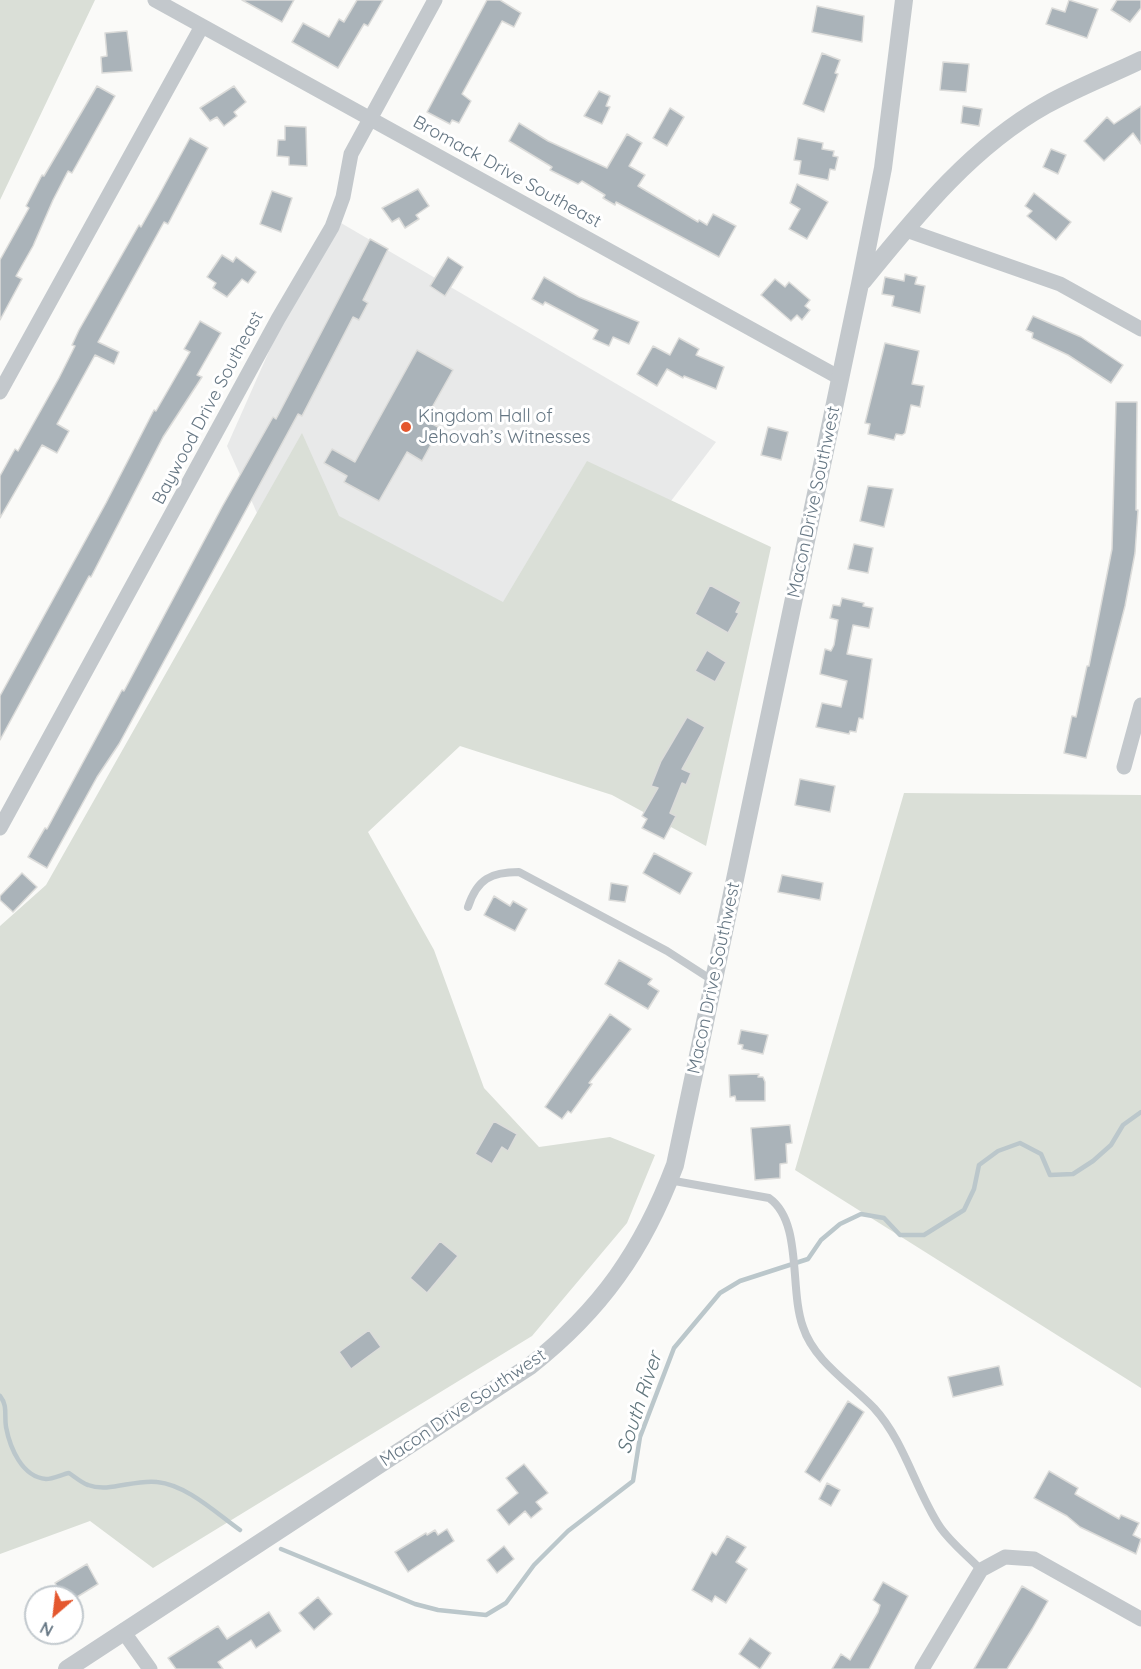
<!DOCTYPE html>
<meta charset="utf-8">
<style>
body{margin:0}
#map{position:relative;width:1141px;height:1669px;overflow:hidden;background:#fafaf8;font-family:Quicksand,sans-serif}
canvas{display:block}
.north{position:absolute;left:24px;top:1585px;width:60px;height:60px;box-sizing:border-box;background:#fff;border:2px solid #c1c8cd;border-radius:50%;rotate:208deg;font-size:16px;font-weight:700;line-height:24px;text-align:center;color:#657683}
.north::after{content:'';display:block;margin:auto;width:21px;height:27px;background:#e4572e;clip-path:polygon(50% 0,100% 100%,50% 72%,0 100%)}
</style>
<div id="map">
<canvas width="1141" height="1669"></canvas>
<div class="north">N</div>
</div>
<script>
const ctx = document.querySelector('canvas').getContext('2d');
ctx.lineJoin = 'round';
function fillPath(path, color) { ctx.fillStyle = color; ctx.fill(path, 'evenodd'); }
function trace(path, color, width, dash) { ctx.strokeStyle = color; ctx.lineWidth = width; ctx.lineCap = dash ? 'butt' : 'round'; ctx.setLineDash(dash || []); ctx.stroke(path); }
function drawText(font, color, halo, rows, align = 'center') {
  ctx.font = font + ' Quicksand,sans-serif'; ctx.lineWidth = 6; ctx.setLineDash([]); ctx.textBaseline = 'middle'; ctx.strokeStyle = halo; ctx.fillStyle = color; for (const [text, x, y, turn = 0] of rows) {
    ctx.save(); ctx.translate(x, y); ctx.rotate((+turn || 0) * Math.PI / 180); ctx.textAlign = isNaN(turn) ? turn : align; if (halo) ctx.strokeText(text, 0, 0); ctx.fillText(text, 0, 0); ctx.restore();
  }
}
fillPath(new Path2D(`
 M329 216 716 442 546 665 274 551 227 446Z`), '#e8e9e9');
fillPath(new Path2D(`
 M0 0H95L0 200Z
 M302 433 339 516 503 602 587 461 771 547 706 846 612 795 460 746 368 832 434 950 484 1088 539 1147 610 1137 655 1155 627 1223 532 1336 153 1568 90 1521 0 1554V926L46 885Z
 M904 793 1141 795V1388L795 1170Z`), '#dadfd7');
trace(new Path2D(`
 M0 1396C8 1406 4 1415 6 1427 10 1448 22 1477 46 1479 53 1479 63 1474 69 1473 75 1477 82 1483 88 1485 109 1493 134 1479 157 1482 187 1485 216 1513 240 1530
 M281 1549 415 1604 438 1610 486 1615 506 1603 534 1565 568 1531 633 1481 640 1437 674 1348 720 1293 740 1281 808 1259 821 1240 840 1224 861 1214 884 1218 900 1235H924L964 1210 974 1189 979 1165 998 1151 1020 1143 1041 1154 1050 1175 1073 1174 1093 1161 1111 1145 1123 1125 1141 1112`), '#bbc7cb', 4.5);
const building = new Path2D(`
 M242 0H294L282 22Z
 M357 0H383L368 26 364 24 338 68 292 42 303 23 329 37 339 19 344 22Z
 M487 0H500L521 13 514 27 502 21 462 94 471 101 459 123 452 120 450 124 427 112Z
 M1069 0 1098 9 1087 38 1046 24 1052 8 1065 12Z
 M1117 0H1141V8L1130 22 1111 10Z
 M817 6 864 16 862 42 812 32Z
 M127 31 132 71 102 73 101 57 107 56 105 33Z
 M822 53 840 60 835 73 838 74 824 112 803 104Z
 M943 62 969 64 966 92 940 90Z
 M97 86 115 96 72 173 68 171 53 200 33 246 16 276 22 279 0 320V260L29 208 26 206 42 175 44 176Z
 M234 86 246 102 234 112 237 116 224 126 217 117 210 121 200 108Z
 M599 91 610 96 606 106 610 107 602 124 584 116Z
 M963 106 982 109 979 126 961 123Z
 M1141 106V144L1133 133 1104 161 1084 141 1107 117 1114 124Z
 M670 108 684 117 667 146 653 138Z
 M519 123 548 141 607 168 627 134 642 143 629 166 645 175 638 186 698 222 699 220 707 225 713 214 736 226 719 257 616 202 615 205 603 198 605 195 582 181 578 184 550 170 552 167 509 141Z
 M285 126 306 127 307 166 289 165V157L277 156 278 140H285Z
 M190 138 208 148 168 224 164 222 98 342 119 352 114 364 95 355 57 424 69 431 57 453 42 445 0 518V476L15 449 18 451 59 378 75 346 72 345 79 330 139 225 141 227 158 197Z
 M798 138 823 143 822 149 834 151 833 156 838 157 835 170 830 169 828 180 799 174 801 161 794 160Z
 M1051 149 1066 155 1058 174 1043 167Z
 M797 184 828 202 807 239 789 229 800 209 790 203Z
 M418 189 429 206 416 215 419 219 405 228 399 218 392 222 382 208Z
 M272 191 292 198 281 232 260 224Z
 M1034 193 1071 222 1056 240 1027 216 1032 211 1025 206Z
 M370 239 388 249 363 300 368 303 359 320 353 317 302 416 298 414 119 744 97 777 47 868 28 857 45 828 47 829 122 690 124 691 222 507 273 417 276 419Z
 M222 255 233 262 236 257 256 272 248 283 242 279 227 297 213 288 216 283 207 277Z
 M448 257 463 267 445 296 430 286Z
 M905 274 917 277 915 284 925 286 920 313 892 306 894 296 882 294 885 277 904 281Z
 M544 277 579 297 639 322 629 344 613 337 609 346 593 339 598 330 545 302 543 305 532 299Z
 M775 279 785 287 789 282 810 300 805 306 810 310 802 320 797 315 791 321 761 295Z
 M1033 316 1081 337 1123 365 1111 383 1068 355 1032 338 1033 333 1026 330Z
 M200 321 221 333 197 375 202 377 163 437 91 577 89 576 0 740V696L106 503 154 410 156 411 190 352 184 349Z
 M679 338 699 349 696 355 724 367 716 389 684 376 683 378 667 369 657 386 637 374 653 346 670 355Z
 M885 343 919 351 912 384 924 386 920 407 911 405 905 433 902 435 896 434 894 440 868 434 870 424 865 423Z
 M417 350 453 370 425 420 440 428 422 461 407 452 379 501 344 482 347 476 324 463 332 449 355 462Z
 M1116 402H1137L1136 510H1138L1135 553 1125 606 1086 758 1064 753 1072 716 1076 717 1087 666H1089L1112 549Z
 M768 427 788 432 781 460 761 455Z
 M868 486 893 489 884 527 860 521Z
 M854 544 873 548 868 573 848 569Z
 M710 585 741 602 736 612 739 613 728 633 695 614Z
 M842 598 864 603 863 606 873 608 869 628 853 625 847 654 872 659 863 719 859 718 856 732 850 731 849 734 816 727 822 703 841 707 847 681 820 674 825 649 831 651 834 645 838 620 830 618 833 605 840 606Z
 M707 650 726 662 715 682 695 671Z
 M687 717 705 727 682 769 691 773 686 785 682 783 670 813 676 816 664 839 642 828 647 819 642 816 658 788 651 786 661 761Z
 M800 779 835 786 830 812 795 805Z
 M654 853 692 873 680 894 643 873Z
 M22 873 37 887 13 912 0 900V896Z
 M782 875 823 883 820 900 778 892Z
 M611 883 628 886 625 902 609 900Z
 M494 896 510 906 513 901 527 909 515 931 484 915Z
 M619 960 652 979 648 984 659 991 648 1009 605 984Z
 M610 1014 631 1029 589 1083 592 1084 571 1113 568 1111 562 1119 545 1107Z
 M741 1030 768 1035 763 1054 742 1049 743 1045 738 1044Z
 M759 1074 758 1077H763L765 1082V1101H736L735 1096 730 1097 729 1075Z
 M494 1121 517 1134 508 1151 502 1147 492 1164 475 1154Z
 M790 1125 792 1143 786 1144 787 1163 780 1164V1178L755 1180 751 1128Z
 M440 1241 458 1256 427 1293 410 1278Z
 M369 1330 381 1347 351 1369 339 1352Z
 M999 1366 1003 1385 953 1397 948 1377Z
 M848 1401 864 1412 820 1482 805 1472Z
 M524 1464 548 1493 536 1502 542 1509 531 1518 525 1511 509 1525 497 1510 518 1493 506 1478Z
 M1049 1471 1078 1488 1075 1494 1119 1519 1121 1515 1139 1523 1133 1535 1141 1539 1136 1554 1080 1527 1067 1516 1034 1498Z
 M827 1483 840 1490 831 1506 819 1499Z
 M447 1529 454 1541 408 1572 395 1552 426 1533 427 1535 435 1530 438 1535Z
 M727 1536 746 1547 736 1562 747 1569 726 1603 715 1596 712 1602 692 1590 712 1552 716 1555Z
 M504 1546 514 1559 497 1573 487 1560Z
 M87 1564 98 1584 77 1597H63L55 1583Z
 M883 1582 908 1596 869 1669H832L841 1654 850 1660 878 1612 880 1605 873 1600Z
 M1022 1586 1048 1601 1032 1629 1007 1669H974Z
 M318 1597 332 1614 314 1630 299 1613Z
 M269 1612 281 1631 256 1648 251 1640 218 1662 223 1669H176L168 1658 218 1626 227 1639Z
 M750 1638 771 1653 760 1669 739 1654Z`);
fillPath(building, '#aab3b9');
trace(building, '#dcdcda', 1.5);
trace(new Path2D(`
 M468 907C477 879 491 872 519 872L667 951 712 980
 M669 1180 769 1198C803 1222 789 1289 803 1327 814 1361 850 1383 874 1408 905 1442 915 1489 940 1527 951 1543 968 1556 981 1570`), '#c3c8cc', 8);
trace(new Path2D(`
 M155 0 840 378
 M906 230 1060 284 1141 329
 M0 392 202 26
 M1124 767 1141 705
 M0 828 278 319 332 227 343 197 351 154 435 0
 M123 1631 150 1669
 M922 1669 981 1570 1005 1557 1034 1559 1141 1619`), '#c3c8cc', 15);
trace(new Path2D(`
 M863 281C916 216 971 147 1046 105 1076 88 1110 75 1141 60
 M67 1669 530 1366C601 1310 643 1250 675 1165L860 284 883 168 904 0`), '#c3c8cc', 18);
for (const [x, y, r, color] of [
 [406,427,6,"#e4572e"]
]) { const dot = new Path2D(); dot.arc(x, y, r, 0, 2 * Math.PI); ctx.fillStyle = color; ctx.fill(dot); trace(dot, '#fff', 2); }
drawText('18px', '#657683', '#fff', [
 ["Bromack Drive Southeast",507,172,29],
 ["Baywood Drive Southeast",208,408,-62],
 ["Macon Drive Southwest",814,502,-78],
 ["Macon Drive Southwest",714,978,-78],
 ["Macon Drive Southwest",463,1408,-34]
]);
drawText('18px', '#657683', '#fff', [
 ["Kingdom Hall of",418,417],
 ["Jehovah’s Witnesses",418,438]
], 'left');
drawText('italic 20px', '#60757c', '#fff', [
 ["South River",640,1403,-72]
]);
</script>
